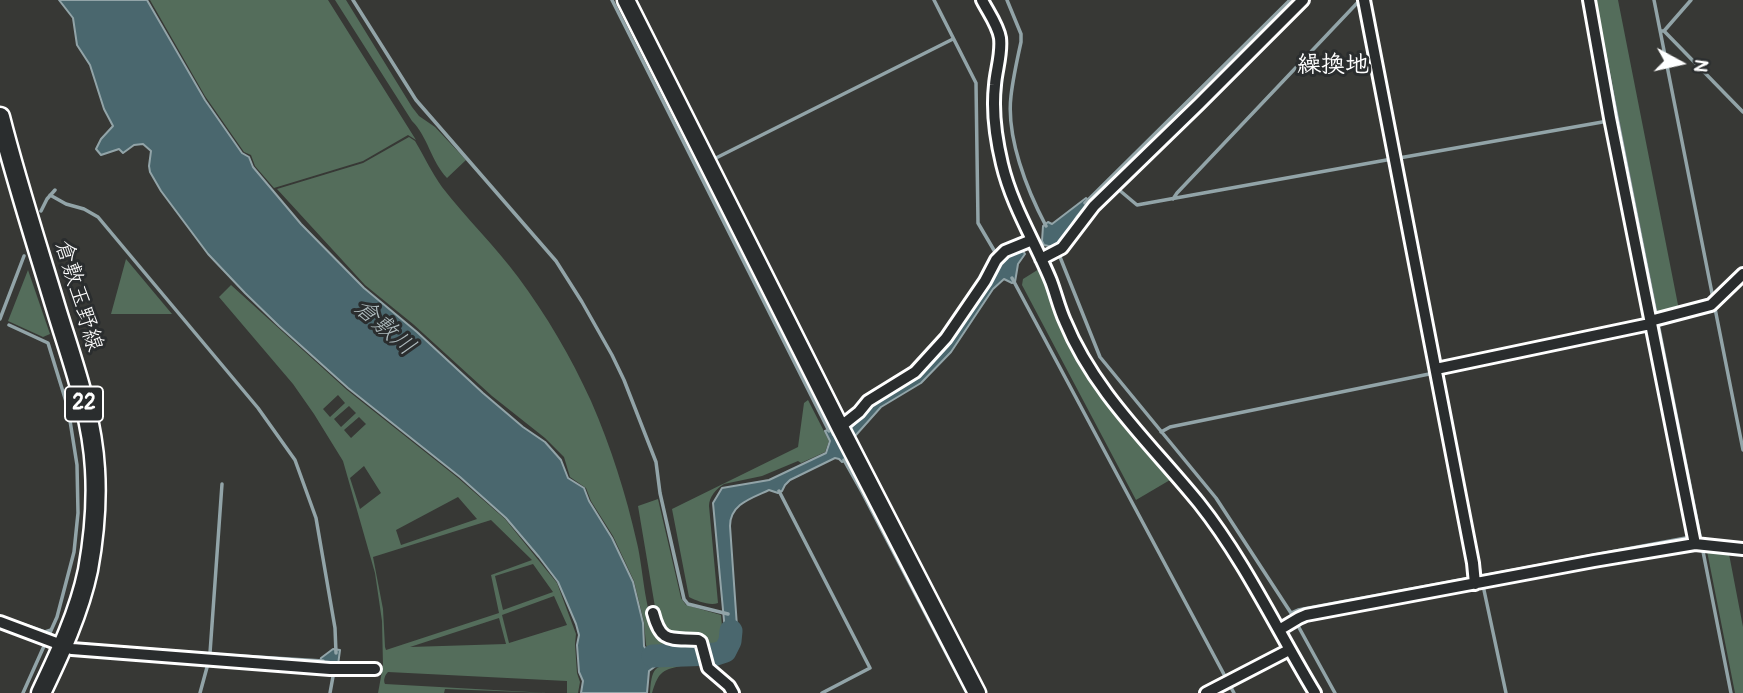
<!DOCTYPE html>
<meta charset="utf-8">
<style>
body{margin:0}
#map{position:relative;width:1743px;height:693px;overflow:hidden;background:#373835;font-family:Pangolin,sans-serif}
canvas{display:block}
.north{position:absolute;left:1645px;top:28px;width:70px;height:70px;-webkit-text-stroke:5px #2a2d2e;paint-order:stroke;rotate:98deg;font-size:19px;font-weight:700;line-height:28px;text-align:center;color:#fff}
.north::after{content:'';display:block;margin:auto;width:24px;height:32px;background:#fff;clip-path:polygon(50% 0,100% 100%,50% 72%,0 100%)}
</style>
<div id="map">
<canvas width="1743" height="693"></canvas>
<div class="north">N</div>
</div>
<script>
const ctx = document.querySelector('canvas').getContext('2d');
ctx.lineJoin = 'round';
function fillPath(path, color) { ctx.fillStyle = color; ctx.fill(path, 'evenodd'); }
function trace(path, color, width, dash) { ctx.strokeStyle = color; ctx.lineWidth = width; ctx.lineCap = dash ? 'butt' : 'round'; ctx.setLineDash(dash || []); ctx.stroke(path); }
function drawText(font, color, halo, rows, align = 'center') {
  ctx.font = font + ' Pangolin,"Klee One",sans-serif'; ctx.lineWidth = 6; ctx.setLineDash([]); ctx.textBaseline = 'middle'; ctx.strokeStyle = halo; ctx.fillStyle = color; for (const [text, x, y, turn = 0] of rows) {
    ctx.save(); ctx.translate(x, y); ctx.rotate((+turn || 0) * Math.PI / 180); ctx.textAlign = isNaN(turn) ? turn : align; if (halo) ctx.strokeText(text, 0, 0); ctx.fillText(text, 0, 0); ctx.restore();
  }
}
fillPath(new Path2D(`
 M150 0H328L416 140 408 135 363 161 274 188 255 166 251 155 244 152 205 96Z
 M335 0H346L412 107 419 116 435 127 466 160 447 178C431 161 428 137 412 121Z
 M1596 0H1618L1679 310 1658 315Z
 M409 137 415 141C424 156 432 173 442 187 466 218 495 246 518 277 547 316 571 357 591 401 611 447 626 494 637 543 644 572 644 616 661 640L686 645 687 648 685 650 679 647 648 649 646 645 644 622 634 581 613 536 591 501 586 488 570 477 564 457 545 438 492 396 413 324 365 285 277 189 363 163Z
 M126 259 172 314H111Z
 M1039 269C1050 285 1054 303 1060 321 1067 342 1079 362 1091 381L1170 480 1136 500 1022 285 1023 279Z
 M28 270 50 334 43 337 8 321Z
 M231 285 347 390 458 478 505 519 557 583 576 634 575 644 577 673 580 682 578 693H567V681L388 672C385 675 383 680 385 684L548 693 445 689 444 693H378L383 666 382 621 375 573 343 461 314 414 293 384 219 297ZM338 395 345 403 330 417 323 409ZM349 406 356 413 341 427 334 419ZM359 417 366 424 351 438 344 430ZM364 466 381 493 360 509 350 478ZM458 497 477 519 401 545 396 530ZM491 520 532 560 491 575 499 613 386 650 385 647 383 609 373 557ZM533 564 553 592 503 610 495 576ZM554 596 567 625 509 643 502 615ZM499 618 506 644 410 647Z
 M808 400 829 441 825 452 801 463 798 461 762 476 724 484C716 489 709 497 709 506L718 603C710 606 697 601 689 597L672 509 798 447 804 403Z
 M658 499 681 598 686 605 721 615C722 628 725 638 716 648L707 649 665 632 656 613 638 506Z
 M1707 551 1729 554 1743 627V693H1735Z
 M685 661V665C663 670 659 670 652 693H650C652 662 657 667 685 661Z`), '#546d5b');
const water = new Path2D(`
 M59 0H147L205 100 242 153 249 157 253 167 301 224 364 288 417 332 483 393 523 427 545 442 561 460 568 478 584 488 589 501 612 538 633 582 643 623 644 646 647 651 679 649 684 652 685 659 681 661 657 665 649 671 647 693H581L583 681 579 672 577 645 579 635 576 624 558 582 539 557 506 518 460 477 348 388 279 326 245 293 208 254 161 191 150 172 149 166 151 151 143 144 134 145 123 153 119 149 101 155 96 149 101 139 113 126 104 109 90 65 77 45 73 18Z
 M1086 198 1089 201 1077 216 1060 243 1053 247 1044 245 1042 241 1043 226 1048 222 1052 224Z
 M1023 251 1025 254 1018 264 1015 282 1012 283 1004 279 993 289 951 352 921 383 881 407 856 435 852 436 841 445 847 460 842 462 839 459 835 458 790 480 785 485 782 491 778 493 769 490C752 498 730 504 730 526L738 641 729 656 718 658 716 652 724 641 725 631 713 503 722 488 769 480 826 453 830 441 825 431 830 429 833 435H835L851 428 874 402 917 376 945 347 991 281 1001 261 1011 254Z
 M333 649 340 650 338 665 320 663 321 658Z`);
fillPath(water, '#4a676e');
trace(water, '#92a4a8', 2);
trace(new Path2D(`
 M353 0 416 100 556 261 582 302 612 355 624 380 656 462 660 493 684 599 688 604 728 614
 M612 0 829 431
 M934 0 976 83 978 223 998 257
 M1007 0 1021 34V42C1017 60 1013 78 1011 96 1006 137 1027 190 1046 226
 M1654 0 1743 450
 M1597 15 1731 693
 M1373 19 1419 255
 M1661 31H1664L1743 112
 M1664 31 1691 0
 M1399 158 1608 121
 M714 159 953 39
 M1118 189 1137 205 1392 159
 M50 195 66 204 84 209 98 217 258 408 295 460 316 518 335 628 336 653
 M1173 199 1177 193 1360 0
 M1085 203 1290 0
 M41 211 47 199 55 190
 M1058 252 1100 357 1216 498 1291 613 1335 693
 M1012 278 1234 693
 M0 319 24 256
 M9 325 48 343 68 408 77 465 78 513 74 552 57 617 23 693
 M1161 432 1170 427 1434 373
 M844 460 862 492 967 693
 M779 491 870 668 822 693
 M1478 562 1506 693
 M1482 576 1691 537
 M1291 613 1298 610 1471 578
 M10 620 45 632 51 630
 M81 644 223 655 323 661
 M210 653 222 484
 M200 693 209 660
 M330 693 334 671`), '#92a4a8', 3.5);
trace(new Path2D(`
 M653 656 716 654 725 651 730 641 731 631`), '#4a676e', 23);
const street = new Path2D(`
 M982 0C988 12 998 25 1000 38 1002 54 996 70 995 85 992 111 996 139 1002 164 1012 206 1035 242 1051 281 1056 294 1059 308 1065 321 1094 392 1151 444 1199 503 1245 561 1277 630 1315 693
 M1364 0 1473 563 1475 584
 M1589 0 1610 118 1695 544
 M1041 259 1062 248 1094 206 1199 104 1303 0
 M1650 321 1711 305 1743 274
 M1436 369 1650 324
 M840 427 859 412 868 401 915 372 946 338 985 281 996 260 1005 251 1032 240
 M653 613C661 644 670 638 698 640L701 642 708 668 729 686 733 693
 M0 622 72 649 330 669H375
 M1279 630 1299 618 1306 615 1594 561 1695 544 1743 549
 M1206 693 1289 650`);
const secondary = new Path2D(`
 M626 0 840 427 977 693`);
const primary = new Path2D(`
 M0 117C16 180 36 242 55 305 71 358 92 413 95 469 97 502 94 537 88 570 79 613 60 653 41 693`);
trace(street, '#fff', 16);
trace(secondary, '#fff', 21);
trace(primary, '#fff', 23);
trace(street, '#2a2d2e', 10);
trace(secondary, '#2a2d2e', 16);
trace(primary, '#2a2d2e', 18);
for (const [x, y, w] of [
 [84,404,38]
]) { const box = new Path2D(); box.roundRect(x - w / 2, y - 17.5, w, 35, 5); ctx.fillStyle = '#2a2d2e'; ctx.fill(box); trace(box, '#fff', 2); }
drawText('bold 21px', '#fff', null, [
 ["22",84,404]
]);
drawText('23px', '#fff', '#2a2d2e', [
 ["倉敷玉野線",78,296,73]
]);
drawText('bold 24px', '#fff', '#2a2d2e', [
 ["繰換地",1333,66]
]);
drawText('italic 24px', '#aebbbe', '#2a2d2e', [
 ["倉敷川",384,328,41]
]);
</script>
